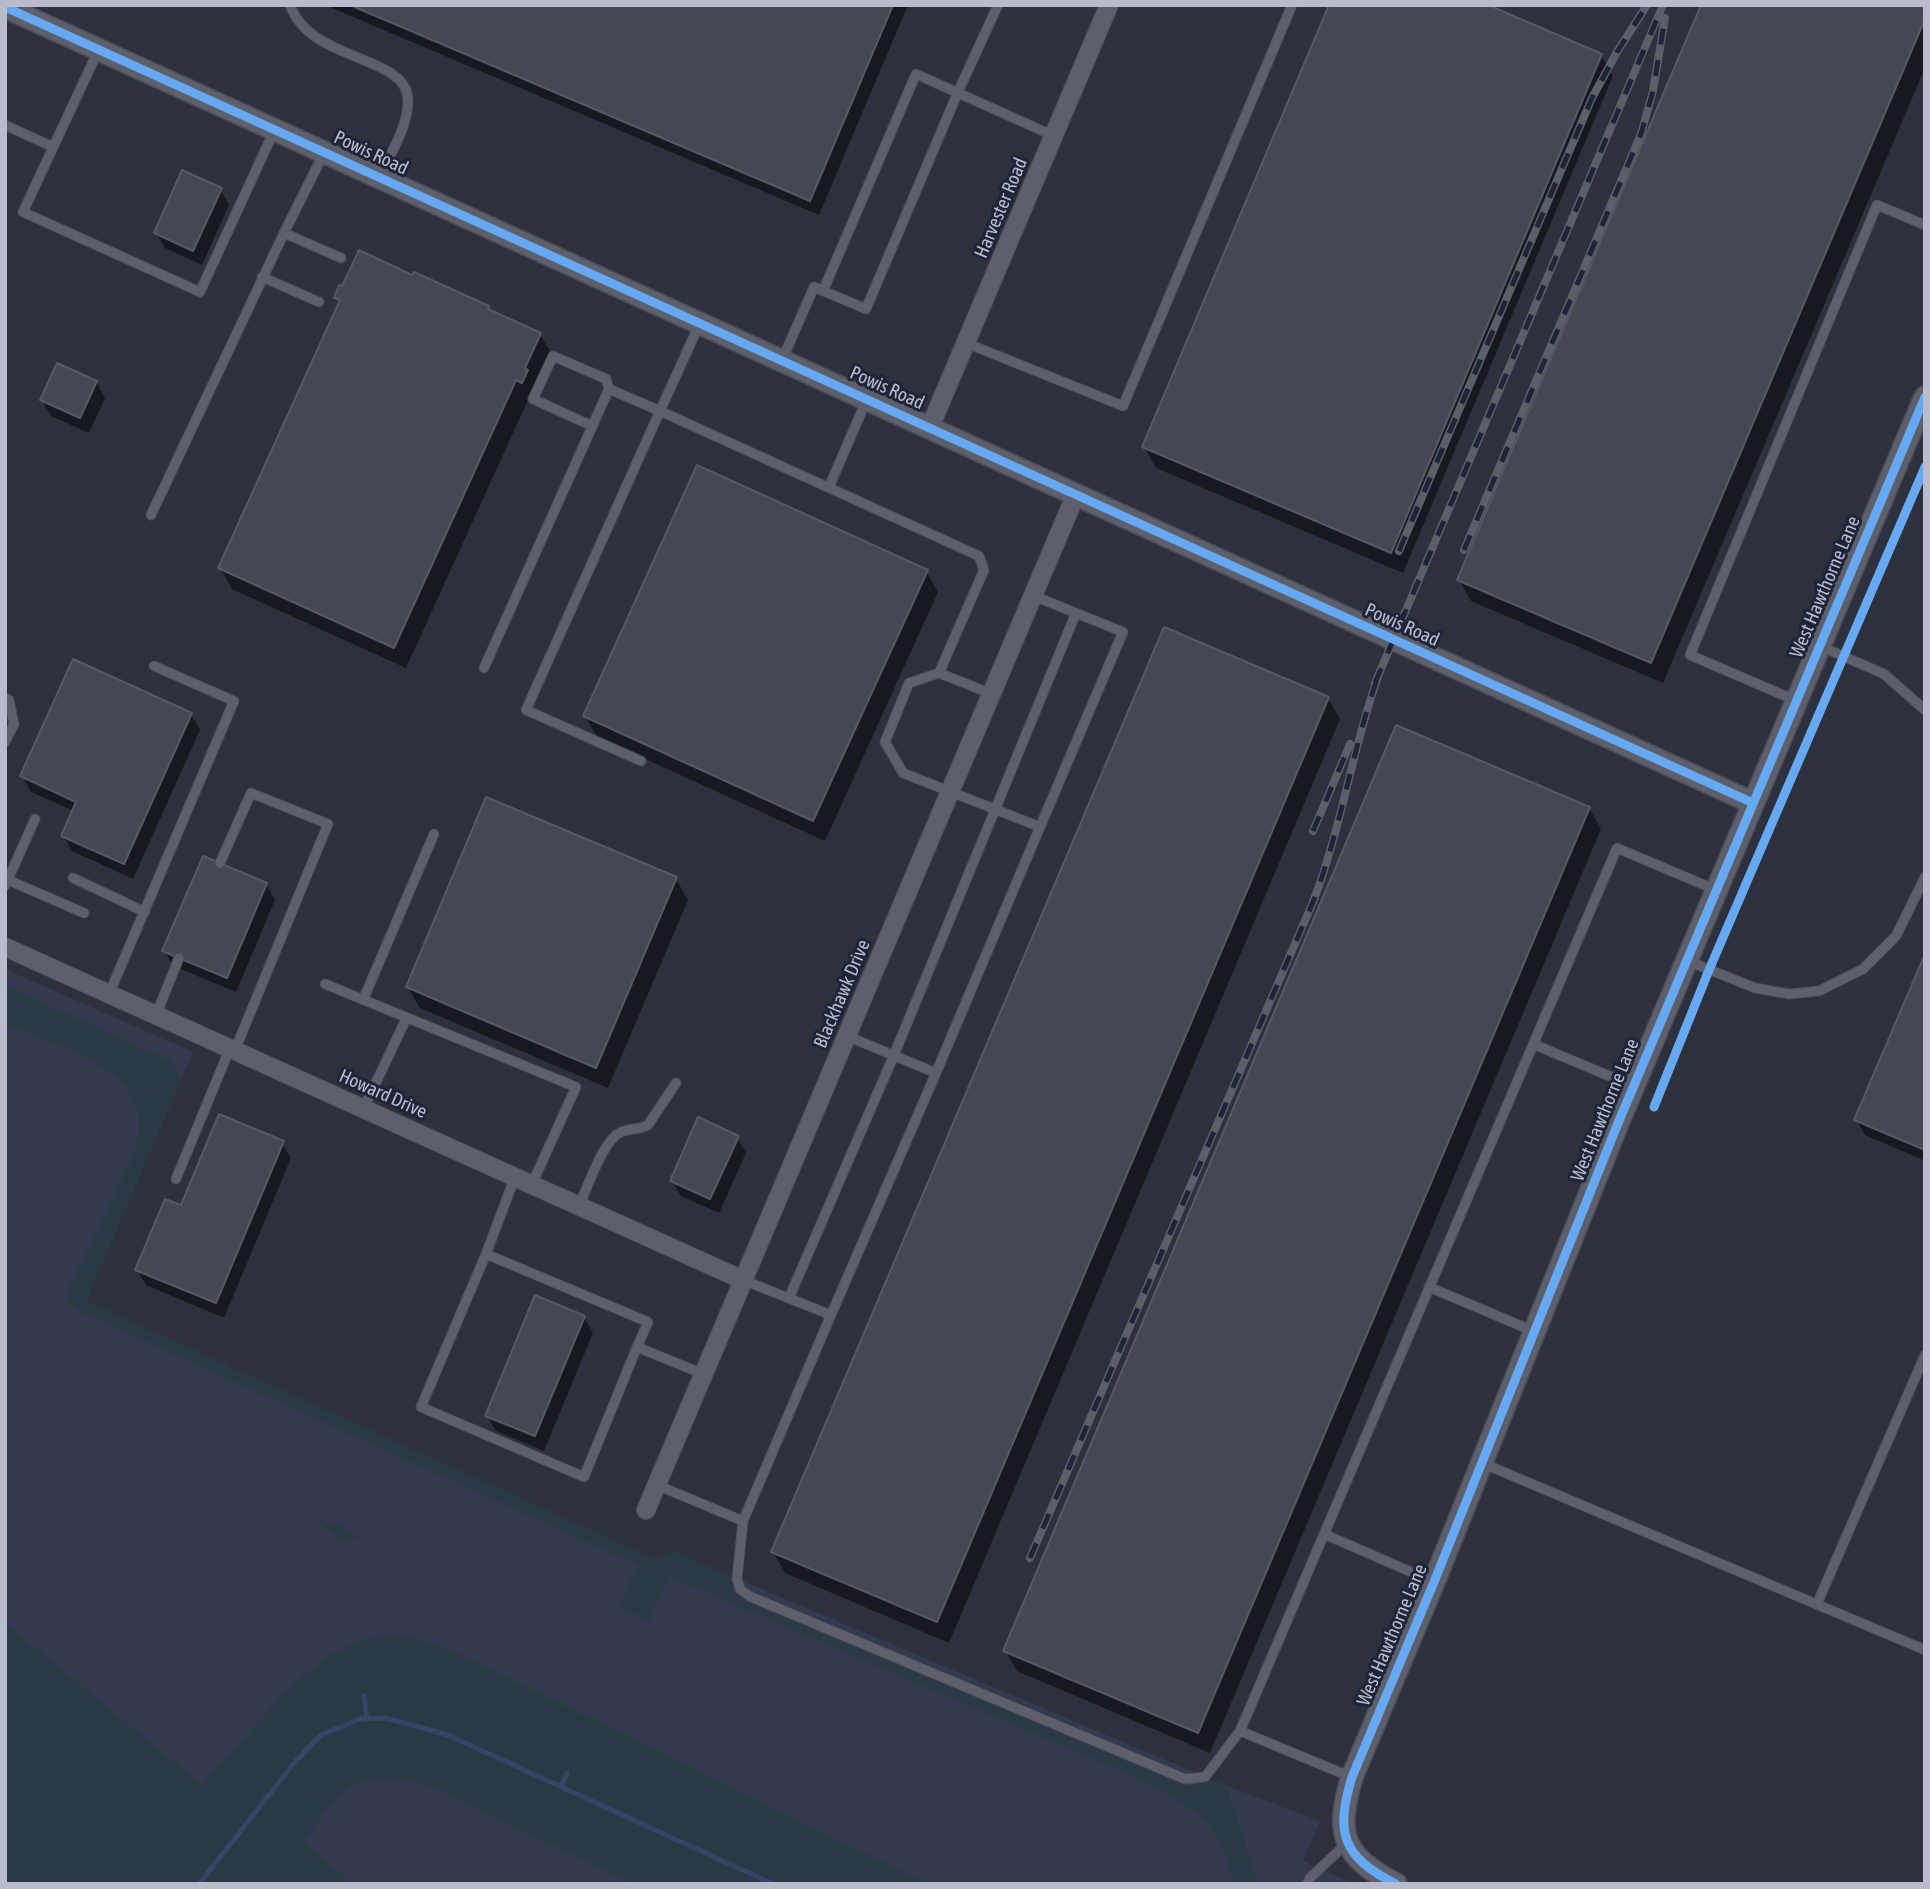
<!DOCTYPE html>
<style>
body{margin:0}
#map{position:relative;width:1930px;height:1889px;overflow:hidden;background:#2d303d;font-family:"Asap Condensed",sans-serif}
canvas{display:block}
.frame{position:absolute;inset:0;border:7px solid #b8bccd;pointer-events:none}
</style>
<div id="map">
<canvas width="1930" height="1889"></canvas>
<div class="frame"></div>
</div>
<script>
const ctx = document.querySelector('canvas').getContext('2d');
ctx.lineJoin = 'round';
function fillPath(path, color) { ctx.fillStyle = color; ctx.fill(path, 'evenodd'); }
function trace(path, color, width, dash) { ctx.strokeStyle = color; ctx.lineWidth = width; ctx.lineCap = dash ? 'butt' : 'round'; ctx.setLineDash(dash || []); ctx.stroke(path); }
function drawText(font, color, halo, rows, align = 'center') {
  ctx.font = font + ' "Asap Condensed",sans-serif'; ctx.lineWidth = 6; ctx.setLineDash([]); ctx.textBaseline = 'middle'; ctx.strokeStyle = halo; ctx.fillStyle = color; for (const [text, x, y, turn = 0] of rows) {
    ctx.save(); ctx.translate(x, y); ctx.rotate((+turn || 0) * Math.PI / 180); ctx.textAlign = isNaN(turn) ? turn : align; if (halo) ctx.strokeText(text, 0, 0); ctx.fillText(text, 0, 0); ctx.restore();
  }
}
fillPath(new Path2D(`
 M5 969 193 1052 86 1301 655 1559 672 1551 1227 1786 1320 1821 1303 1861 1353 1884H5Z`), '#33394e');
fillPath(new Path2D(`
 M5 986 171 1061 182 1077 86 1301 655 1559 672 1551 731 1576C730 1592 736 1595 749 1603L1182 1785H1194L1211 1779 1227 1786 1258 1884H1234C1217 1814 1188 1804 1129 1774L669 1576 649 1621 619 1606 638 1565 77 1310 67 1300 68 1290 134 1155C137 1141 141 1127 138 1112 129 1064 45 1040 5 1024Z
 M317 1519 341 1525 358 1537 340 1541Z
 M5 1623 202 1785C256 1732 311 1638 394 1635 418 1635 444 1648 465 1657L927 1884H633L437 1788C409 1780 371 1770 346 1790 329 1803 316 1825 303 1842L353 1884H5Z`), '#293a44');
fillPath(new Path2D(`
 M325 5H908L819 215Z
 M1925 5V68L1663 683 1471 601 1459 580Z
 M1601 55 1613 76 1403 573 1156 468 1144 447Z
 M220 189 229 205 202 265 165 248 156 233Z
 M413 277 488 307 491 312 540 334 552 355 534 403 528 400 406 668 232 589 220 568 340 304 336 297Z
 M96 382 105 398 89 433 51 416 42 400Z
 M926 571 938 592 825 841 597 737 585 716Z
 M1328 698 1340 719 949 1643 785 1573 773 1552Z
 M191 714 200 730 133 879 72 851 63 835 74 811 31 792 22 776Z
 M1589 808 1601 829 1210 1753 1017 1671 1005 1650Z
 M676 879 688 900 608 1088 420 1008 407 987Z
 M266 884 275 900 236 992 173 966 164 950Z
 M1925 958V1161L1865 1135 1856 1119Z
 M737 1137 746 1153 719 1213 681 1196 672 1181Z
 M282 1143 291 1158 224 1318 146 1285 137 1270 182 1207Z
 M584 1317 593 1333 544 1451 496 1431 487 1416Z`), '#0007');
trace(new Path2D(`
 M364 1696 367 1719
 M561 1787 567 1773
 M199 1884 294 1763 321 1735 360 1719 386 1718 448 1735 773 1884`), '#384367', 5);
const building = new Path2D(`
 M350 5H893L810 201Z
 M1329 5H1488L1602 54 1391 553 1142 447Z
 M1701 5H1925V19L1651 663 1457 580Z
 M182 170 222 188 193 251 154 233Z
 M359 250 412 275 414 272 489 306 488 309 541 333 525 368 528 370 522 383 516 380 394 648 218 568 340 300 334 298 339 285 342 286Z
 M57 363 97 381 80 418 40 400Z
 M697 465 928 570 813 821 583 716Z
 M1164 627 1329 697 937 1622 771 1552Z
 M73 659 192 713 124 864 61 836 76 802 20 776Z
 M1396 725 1590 807 1198 1733 1003 1651Z
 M486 797 677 877 596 1068 406 987Z
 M203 856 267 883 227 978 162 951Z
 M1925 954V1150L1854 1120Z
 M219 1114 284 1141 216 1303 135 1270 165 1199 181 1205Z
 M698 1117 739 1136 710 1199 670 1181Z
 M535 1295 585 1316 535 1436 485 1416Z`);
fillPath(building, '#454852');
trace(building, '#555965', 2);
const service = new Path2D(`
 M290 5C310 63 409 54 408 101 408 127 390 154 380 176
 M98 51 23 212 200 292 274 131
 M5 125 53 147
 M284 233 341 258
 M262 277 319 302
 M823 291 916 74 1054 136
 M699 325 660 411 979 556 984 570 939 673
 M966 343 1123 406 1292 5
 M782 360 814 287 866 309 958 92 998 5
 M592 426 533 399 553 356 606 379 609 389
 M829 487 867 399
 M151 515 284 233 324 153
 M1034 596 1123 632 1040 827
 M1820 646 1884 674 1925 710
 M484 668 609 389 660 411 526 710 641 761
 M5 698 9 700 14 724 5 742
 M1797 701 1690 655 1877 205 1925 225
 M220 863 251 793 328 824 235 1050
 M73 878 145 912
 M8 880 84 913
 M5 886 35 819
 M1688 961 1755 988 1789 994 1819 991 1863 969 1896 936 1925 877
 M325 984 576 1087 532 1184
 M109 994 234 701 154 666
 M363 1000 434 834
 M156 1015 179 958
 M1533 1044 1633 1086
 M936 1073 1040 827 903 773 885 742 909 683 939 673 992 694
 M364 1108 406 1019
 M515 1177 486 1254 648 1322 637 1347 703 1374
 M176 1179 230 1048
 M579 1206C588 1187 602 1141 621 1132 630 1128 640 1130 648 1125L676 1083
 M486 1254 421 1407 584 1477 637 1347
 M1429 1287 1533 1331
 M789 1298 894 1055 1076 613
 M831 1315 936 1073 847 1036
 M1482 1463 1925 1650
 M657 1485 743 1521 831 1315 743 1280
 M743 1521 737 1579 740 1589 749 1596 1185 1779 1205 1777 1240 1731
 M1324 1534 1434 1582
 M1817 1604 1925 1355
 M1351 1777 1240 1731 1617 848 1716 890
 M1307 1884 1310 1878 1347 1843`);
const minor = new Path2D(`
 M930 427 1109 5
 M5 947 743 1280
 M646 1510 1076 494`);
const tertiary = new Path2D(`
 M5 7 1753 803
 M1396 1884C1342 1857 1335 1833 1352 1777L1434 1582 1616 1128 1925 397`);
trace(service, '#4a4c56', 11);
trace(minor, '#4a4c56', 20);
trace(tertiary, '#4a4c56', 24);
trace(service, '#5d606b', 9);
trace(minor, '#5d606b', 18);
trace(tertiary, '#5d606b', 21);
const rail = new Path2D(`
 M1464 550 1641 134 1653 91 1665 18
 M1399 551 1592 98 1617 52 1647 5
 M1375 683 1663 5
 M1313 831 1350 744
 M1030 1558 1313 902C1342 827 1352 748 1379 674`);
trace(rail, '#5c5e68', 8);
trace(rail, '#1f2539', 5, [16]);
trace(new Path2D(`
 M5 7 1753 803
 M1654 1107 1709 970 1925 467
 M1396 1884C1342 1857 1335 1833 1352 1777L1434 1582 1616 1128 1925 397`), '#66a8f1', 9);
drawText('19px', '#b8bccd', '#1f2539', [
 ["Powis Road",371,153,25],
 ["Harvester Road",1001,208,-67],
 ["Powis Road",887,388,24],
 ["West Hawthorne Lane",1825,587,-67],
 ["Powis Road",1402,625,24],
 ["Blackhawk Drive",842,994,-67],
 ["Howard Drive",383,1094,24],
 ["West Hawthorne Lane",1605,1110,-68],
 ["West Hawthorne Lane",1392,1635,-67]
]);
</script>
